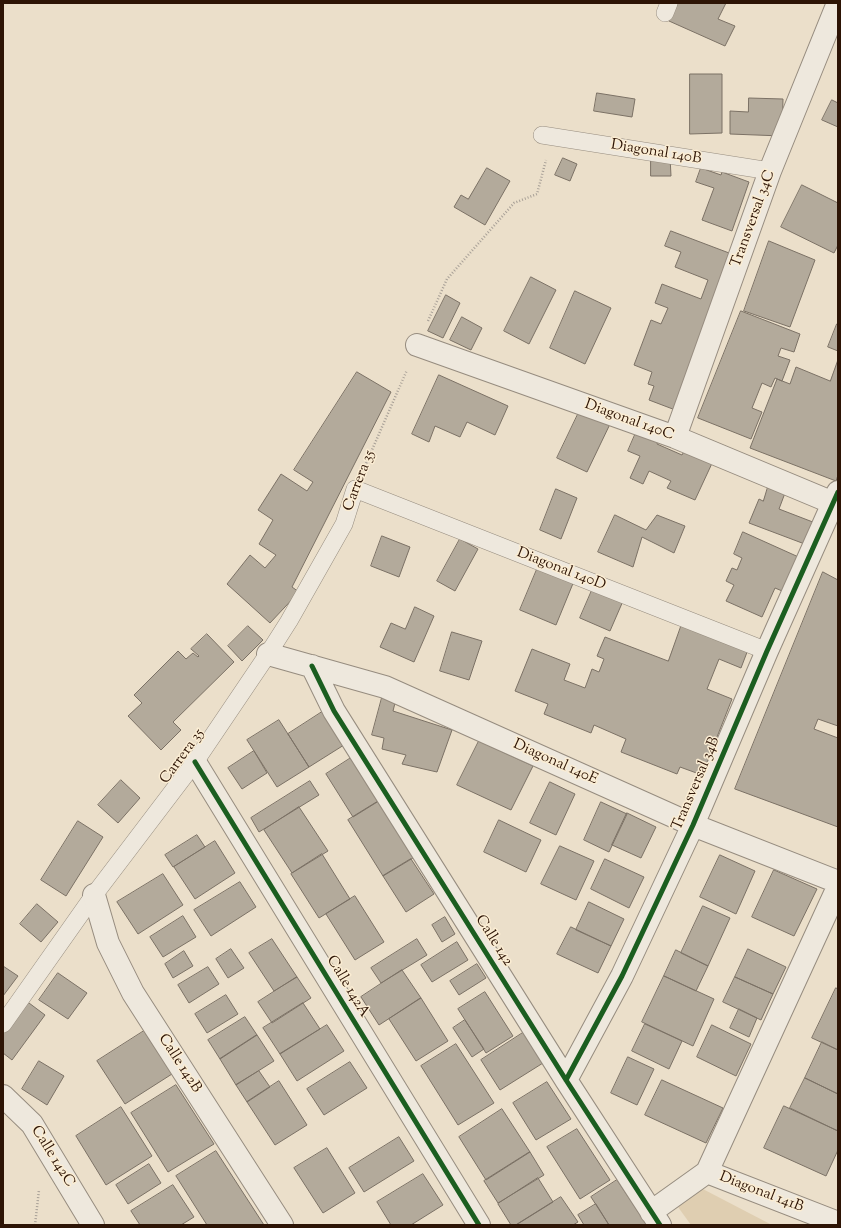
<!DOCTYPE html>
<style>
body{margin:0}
#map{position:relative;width:841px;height:1228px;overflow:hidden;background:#ebdfca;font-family:"Sorts Mill Goudy",serif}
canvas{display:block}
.frame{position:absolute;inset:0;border:4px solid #2d1405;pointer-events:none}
</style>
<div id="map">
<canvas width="841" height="1228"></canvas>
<div class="frame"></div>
</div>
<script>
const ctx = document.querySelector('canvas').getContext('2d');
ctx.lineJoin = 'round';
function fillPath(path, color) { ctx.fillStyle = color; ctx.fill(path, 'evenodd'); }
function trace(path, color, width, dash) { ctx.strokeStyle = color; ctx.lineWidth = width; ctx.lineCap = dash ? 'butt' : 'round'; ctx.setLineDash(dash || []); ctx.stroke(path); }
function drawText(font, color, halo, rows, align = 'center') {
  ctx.font = font + ' "Sorts Mill Goudy",serif'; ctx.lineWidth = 3; ctx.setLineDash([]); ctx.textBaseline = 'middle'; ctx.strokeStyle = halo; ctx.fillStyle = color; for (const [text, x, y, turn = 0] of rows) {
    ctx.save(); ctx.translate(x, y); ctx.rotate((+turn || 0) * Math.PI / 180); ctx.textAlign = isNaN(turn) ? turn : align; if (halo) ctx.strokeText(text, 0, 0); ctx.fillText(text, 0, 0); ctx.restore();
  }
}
fillPath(new Path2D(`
 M699 1187 772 1225H691L678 1207Z`), '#dfceb1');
const building = new Path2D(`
 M678 3H726L718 19 735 26 725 46 669 21Z
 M690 74H722V133L690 134Z
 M597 93 635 99 632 117 594 111Z
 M749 98 783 99 782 136 730 134V111L748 112Z
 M832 100 838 103V127L822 120Z
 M651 156 670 157 671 176H651Z
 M563 158 577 164 570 181 555 175Z
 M487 168 510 181 485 225 454 207 461 195 468 199Z
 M701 168 721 175 722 172 749 182 732 231 702 220 714 188 696 182Z
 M802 185 838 203V245L834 253 781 227Z
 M671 231 737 256 678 411 649 400 654 386 648 384 652 372 634 365 651 320 661 324 668 308 655 303 662 284 701 299 708 280 675 267 681 252 665 246Z
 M769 241 815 260 790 327 744 311Z
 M531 277 556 290 529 344 504 331Z
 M575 291 611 308 585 364 550 348Z
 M446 295 460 303 443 338 428 331Z
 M741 311 800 334 794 352 781 348 778 356 790 360 782 381 775 378 771 387 762 383 752 408 762 412 751 439 698 418Z
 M462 317 482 328 471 350 450 340Z
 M837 324H838V351L828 347Z
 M838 360V475L836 481 750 448 777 379 790 384 796 367 830 381Z
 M357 372 391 392 292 587 299 592 270 623 227 584 250 555 265 568 276 555 259 544 273 520 258 510 281 474 307 491 313 482 294 470Z
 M439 375 508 406 495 435 467 422 460 437 435 426 429 442 412 434Z
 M581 408 611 422 587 472 557 458Z
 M638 428 659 438 657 444 682 455 687 446 714 459 695 500 667 488 671 481 649 471 643 484 630 478 640 456 628 451Z
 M768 487 785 493 779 509 818 524 810 546 749 523 759 499 763 501Z
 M556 489 577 498 561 539 540 530Z
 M615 515 646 530 657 515 685 526 674 553 642 537 633 567 598 552Z
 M743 532 803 559 787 593 775 588 762 617 726 601 734 585 726 581 732 568 737 570 742 558 734 554Z
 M382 536 410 547 399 577 371 566Z
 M460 539 478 549 455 591 437 581Z
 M538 567 574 581 556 625 520 610Z
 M823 572 838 580V726L818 719 814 729 838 738V827L735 789Z
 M593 588 623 601 610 631 580 618Z
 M415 607 434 616 414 662 380 647 391 623 405 629Z
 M683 621 749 647 741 668 719 659 707 689 732 699 702 775 680 767 677 774 621 752 626 739 594 725 591 733 544 714 548 704 515 691 532 649 570 664 564 680 585 688 592 669 599 672 604 659 597 656 605 637 668 661Z
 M248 626 263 640 242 661 228 646Z
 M452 632 482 641 469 680 440 671Z
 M207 634 234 662 173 722 181 730 161 750 128 716 142 703 134 695 178 651 186 659 193 653 198 657 199 656 191 649Z
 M383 694 396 699 393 711 452 730 437 772 402 764 406 755 382 749 384 738 372 735Z
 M322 712 344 745 309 767 288 734Z
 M279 720 309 767 277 787 247 740Z
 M479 741 533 766 511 810 457 785Z
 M254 751 267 773 242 789 228 768Z
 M354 756 382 799 353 817 326 774Z
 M121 780 140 798 118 823 98 805Z
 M310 781 319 795 259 832 251 818Z
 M550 782 575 794 556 835 530 823Z
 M382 799 418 855 383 876 348 820Z
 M601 802 627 814 609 852 584 840Z
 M299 807 328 851 292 873 264 830Z
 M627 813 656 827 641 858 612 845Z
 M499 820 541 840 526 872 484 852Z
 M78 821 103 837 66 896 41 880Z
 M197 835 205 847 173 867 165 855Z
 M215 841 235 873 195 899 174 867Z
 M560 846 594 861 576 900 541 884Z
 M322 854 350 899 319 918 291 874Z
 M720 855 755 871 736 914 700 897Z
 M411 859 434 894 406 912 383 876Z
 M605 859 644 877 629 908 591 889Z
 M774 870 817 889 794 936 752 917Z
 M163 874 183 905 138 934 117 902Z
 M240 882 256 907 211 936 194 910Z
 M355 896 384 942 355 960 326 914Z
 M589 902 624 919 611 946 576 930Z
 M37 904 58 922 41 942 20 924Z
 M703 906 730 918 708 966 681 953Z
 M183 916 196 937 163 957 150 937Z
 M445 917 455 934 442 942 432 925Z
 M571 927 611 946 598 973 557 954Z
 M272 939 297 977 274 991 249 953Z
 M417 939 427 955 381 983 371 968Z
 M457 942 468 960 432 982 421 965Z
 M231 949 244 968 228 978 216 959Z
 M748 949 786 967 773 994 735 977Z
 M676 950 708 966 696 991 664 976Z
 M184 951 193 966 173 978 165 964Z
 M477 964 486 978 459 995 450 981Z
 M3 966 18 976 3 996Z
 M208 967 219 984 189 1003 178 985Z
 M402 970 421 998 379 1025 361 997Z
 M58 973 87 993 68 1019 39 1000Z
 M664 976 714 999 693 1046 642 1022Z
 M297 977 311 998 272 1023 258 1002Z
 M735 977 773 994 761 1020 723 1002Z
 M836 988 838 989V1050L812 1038Z
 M485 992 513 1036 486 1053 458 1009Z
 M226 995 238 1014 207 1033 195 1014Z
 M421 998 448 1041 416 1061 389 1019Z
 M25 1000 45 1015 12 1060 3 1053V1031Z
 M303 1003 320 1029 280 1054 263 1028Z
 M739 1009 757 1018 749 1037 730 1028Z
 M245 1017 257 1035 220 1059 208 1040Z
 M465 1020 484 1049 472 1057 453 1028Z
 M645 1024 682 1041 669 1069 632 1051Z
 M327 1025 344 1051 297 1081 280 1054Z
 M712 1025 751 1044 736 1076 697 1057Z
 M532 1027 551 1058 500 1090 481 1060Z
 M144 1031 172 1074 125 1104 97 1061Z
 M257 1035 274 1061 236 1085 220 1059Z
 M822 1042 838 1050V1094L805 1078Z
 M456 1044 494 1103 458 1125 421 1066Z
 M628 1057 654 1069 637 1105 611 1093Z
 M39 1061 64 1076 47 1105 22 1089Z
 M350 1062 367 1088 324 1115 307 1089Z
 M259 1071 270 1087 247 1102 236 1085Z
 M805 1078 838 1094V1131L790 1108Z
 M662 1080 723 1108 706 1143 645 1115Z
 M279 1081 307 1125 275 1145 247 1102Z
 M547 1082 571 1119 536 1140 513 1103Z
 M176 1085 214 1144 168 1172 131 1113Z
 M784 1106 838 1131V1150L826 1176 764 1148Z
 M121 1107 152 1156 106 1185 76 1136Z
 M502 1109 530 1152 486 1180 459 1137Z
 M577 1129 610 1180 580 1199 547 1147Z
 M399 1137 414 1161 364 1192 349 1168Z
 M327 1148 355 1193 323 1213 294 1168Z
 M216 1151 264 1225H207L176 1176Z
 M530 1152 544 1175 498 1203 484 1181Z
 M149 1164 161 1183 128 1204 116 1185Z
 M423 1174 443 1205 411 1225H391L377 1202Z
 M538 1178 553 1202 516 1225H511L498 1204Z
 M617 1180 647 1225H609L591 1197Z
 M173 1185 194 1217 181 1225H140L131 1211Z
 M561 1197 578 1222 573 1225H516Z
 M596 1204 609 1225H584L578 1215Z`);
fillPath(building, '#b3aa9b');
trace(building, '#7b7165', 1);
const lane = new Path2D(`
 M665 13 669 3
 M542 135 770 171
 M3 1024 94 895 195 762 268 654 289 621 344 524 355 489 767 651`);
const street = new Path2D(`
 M417 345 675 437 838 505
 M675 437 770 171 838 3
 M268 654 385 687 693 825 838 882
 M312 666 334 711 566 1080 660 1225
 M195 762 479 1225
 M94 895 108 943 133 993 282 1225
 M566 1080 622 976 693 825 767 651 838 492
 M3 1096 32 1124 93 1225
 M707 1172 838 1223
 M651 1212 707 1172 838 887`);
trace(lane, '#968c7f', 18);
trace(street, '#968c7f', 24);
trace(new Path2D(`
 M428 321 447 279 514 203 537 194 546 160
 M365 466 407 370
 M35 1225 39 1190`), '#a8a097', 2.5, [1, 2]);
trace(lane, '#eee8dd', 17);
trace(street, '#eee8dd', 22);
trace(new Path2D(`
 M312 666 334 711 566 1080 660 1225
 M195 762 479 1225
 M566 1080 622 976 693 825 767 651 838 492`), '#1b5e20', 5);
drawText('15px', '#2d1405', '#fbedd3', [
 ["Diagonal 140B",656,153,9],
 ["Transversal 34C",754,219,-70],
 ["Diagonal 140C",629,421,20],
 ["Carrera 35",360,481,-69],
 ["Diagonal 140D",561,570,21],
 ["Carrera 35",183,757,-54],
 ["Diagonal 140E",555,763,24],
 ["Transversal 34B",697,784,-67],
 ["Calle 142",493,941,58],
 ["Calle 142A",347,987,59],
 ["Calle 142B",179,1064,57],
 ["Calle 142C",52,1157,58],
 ["Diagonal 141B",761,1193,21]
]);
</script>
